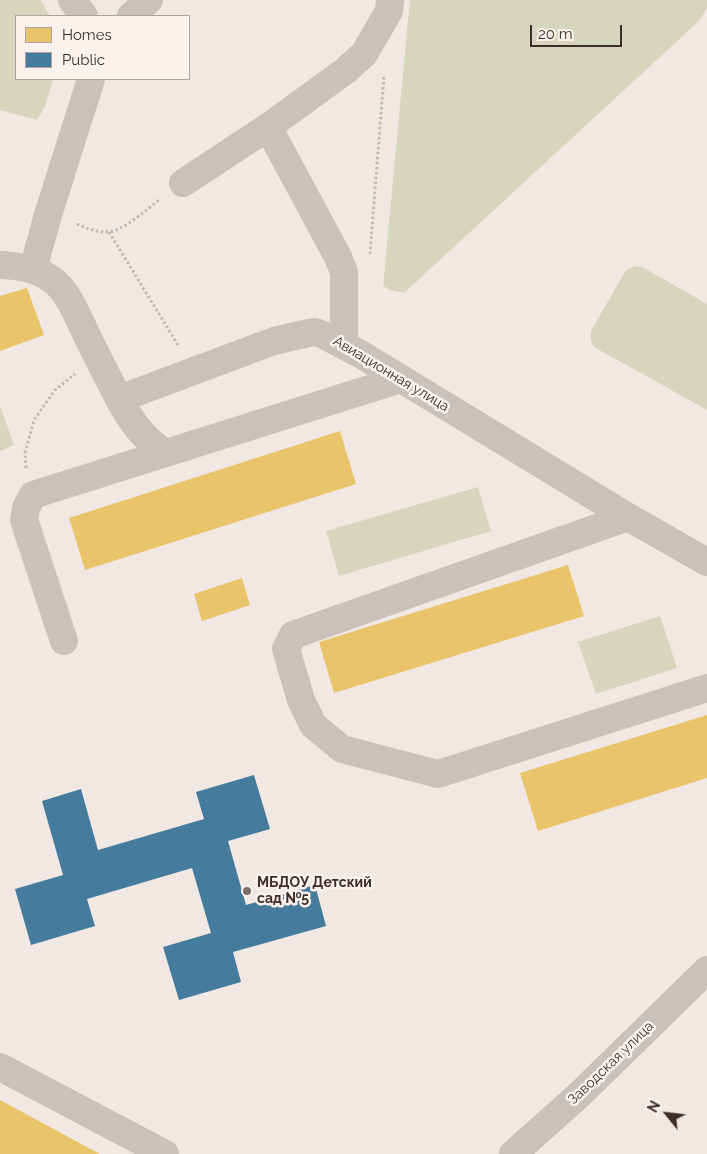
<!DOCTYPE html>
<meta charset="utf-8">
<style>
body{margin:0}
#map{position:relative;width:707px;height:1154px;overflow:hidden;background:#f1e8e4;font-family:Raleway,sans-serif}
canvas{display:block}
.legend{position:absolute;left:15px;top:15px;width:175px;height:65px;box-sizing:border-box;background:#fcf2ed;border:1px solid #afa39f;margin:0;padding:6px 9px;list-style:none;font-size:15px;color:#3c2c2a}
.legend li{display:flex;align-items:center;gap:10px;height:25px}
.legend b{width:25px;border:1px solid #afa39f}
.north{position:absolute;left:642px;top:1089px;width:50px;height:50px;-webkit-text-stroke:4px #fcf2ed;paint-order:stroke;rotate:299deg;font-size:14px;font-weight:700;line-height:20px;text-align:center;color:#3c2c2a}
.north::after{content:'';display:block;margin:auto;width:18px;height:22px;background:#3c2c2a;clip-path:polygon(50% 0,100% 100%,50% 72%,0 100%)}
.scale{position:absolute;left:530px;top:25px;width:92px;height:22px;box-sizing:border-box;border:2px solid #3c2c2a;border-top:0;padding-left:6px;font-size:15px;line-height:18px;white-space:nowrap;color:#3c2c2a;-webkit-text-stroke:4px #fcf2ed;paint-order:stroke}
</style>
<div id="map">
<canvas width="707" height="1154"></canvas>
<ul class="legend">
<li><b style="height:14px;background:#e9c46a"></b>Homes</li>
<li><b style="height:14px;background:#457b9d"></b>Public</li>
</ul>
<div class="north">N</div>
<div class="scale">20 m</div>
</div>
<script>
const ctx = document.querySelector('canvas').getContext('2d');
ctx.lineJoin = 'round';
function fillPath(path, color) { ctx.fillStyle = color; ctx.fill(path, 'evenodd'); }
function trace(path, color, width, dash) { ctx.strokeStyle = color; ctx.lineWidth = width; ctx.lineCap = dash ? 'butt' : 'round'; ctx.setLineDash(dash || []); ctx.stroke(path); }
function drawText(font, color, halo, rows, align = 'center') {
  ctx.font = font + ' Raleway,sans-serif'; ctx.lineWidth = 5; ctx.setLineDash([]); ctx.textBaseline = 'middle'; ctx.strokeStyle = halo; ctx.fillStyle = color; for (const [text, x, y, turn = 0] of rows) {
    ctx.save(); ctx.translate(x, y); ctx.rotate((+turn || 0) * Math.PI / 180); ctx.textAlign = isNaN(turn) ? turn : align; if (halo) ctx.strokeText(text, 0, 0); ctx.fillText(text, 0, 0); ctx.restore();
  }
}
fillPath(new Path2D(`
 M0 0H41L50 16H16V79H53L45 106 37 120 0 110Z
 M410 0H707V8L699 21 404 293 390 290 383 286Z
 M635 266 644 268 707 304V410L594 347 591 341V331L626 270Z
 M0 406 14 445 0 451Z
 M478 487 491 531 339 576 326 531Z
 M660 616 677 668 596 694 578 642Z`), '#d6d6bd');
fillPath(new Path2D(`
 M27 288 44 335 0 351V296Z
 M340 431 356 484 85 570 69 518Z
 M568 565 584 616 334 693 319 642Z
 M242 578 250 605 202 621 194 594Z
 M707 715V778L538 831 520 773Z
 M0 1100 100 1154H0Z`), '#e9c46a');
fillPath(new Path2D(`
 M254 775 270 829 228 841 246 905 315 885 326 926 233 952 241 982 179 1000 163 947 211 933 192 868 87 899 95 926 31 945 15 889 63 875 42 801 81 789 98 850 204 819 196 792Z`), '#457b9d');
trace(new Path2D(`
 M77 224C86 228 96 232 107 232 122 232 147 209 159 200
 M109 232 178 345
 M370 254 384 76
 M26 468 25 453 34 420 55 390 75 374`), '#c3b9b5', 3, [2.5, 2.5]);
trace(new Path2D(`
 M72 0 84 16
 M131 16 149 0
 M268 127 338 257 344 272V345
 M183 183 268 127 345 71 364 54 389 11 390 0
 M0 265C19 266 35 268 51 279 69 290 81 325 91 344 100 362 109 380 119 399L274 341 304 334 315 332 324 335 362 355 628 517 707 562
 M33 269 48 215 91 79
 M119 399C131 421 144 440 166 453L401 379
 M628 517 293 635 286 649 301 700 313 725 342 749 438 774 707 688
 M64 641 24 520 26 508 33 495 166 453
 M0 1067 165 1154
 M513 1154 579 1095 707 970`), '#cac1bd', 28);
for (const [x, y, r, color] of [
 [247,891,5,"#7b6e6b"]
]) { const dot = new Path2D(); dot.arc(x, y, r, 0, 2 * Math.PI); ctx.fillStyle = color; ctx.fill(dot); trace(dot, '#fcf2ed', 2); }
drawText('14px', '#3c2c2a', '#fcf2ed', [
 ["Авиационная улица",391,374,31],
 ["Заводская улица",611,1063,-44]
]);
drawText('bold 14px', '#3c2c2a', '#fcf2ed', [
 ["МБДОУ Детский",257,883],
 ["сад №5",257,899]
], 'left');
</script>
